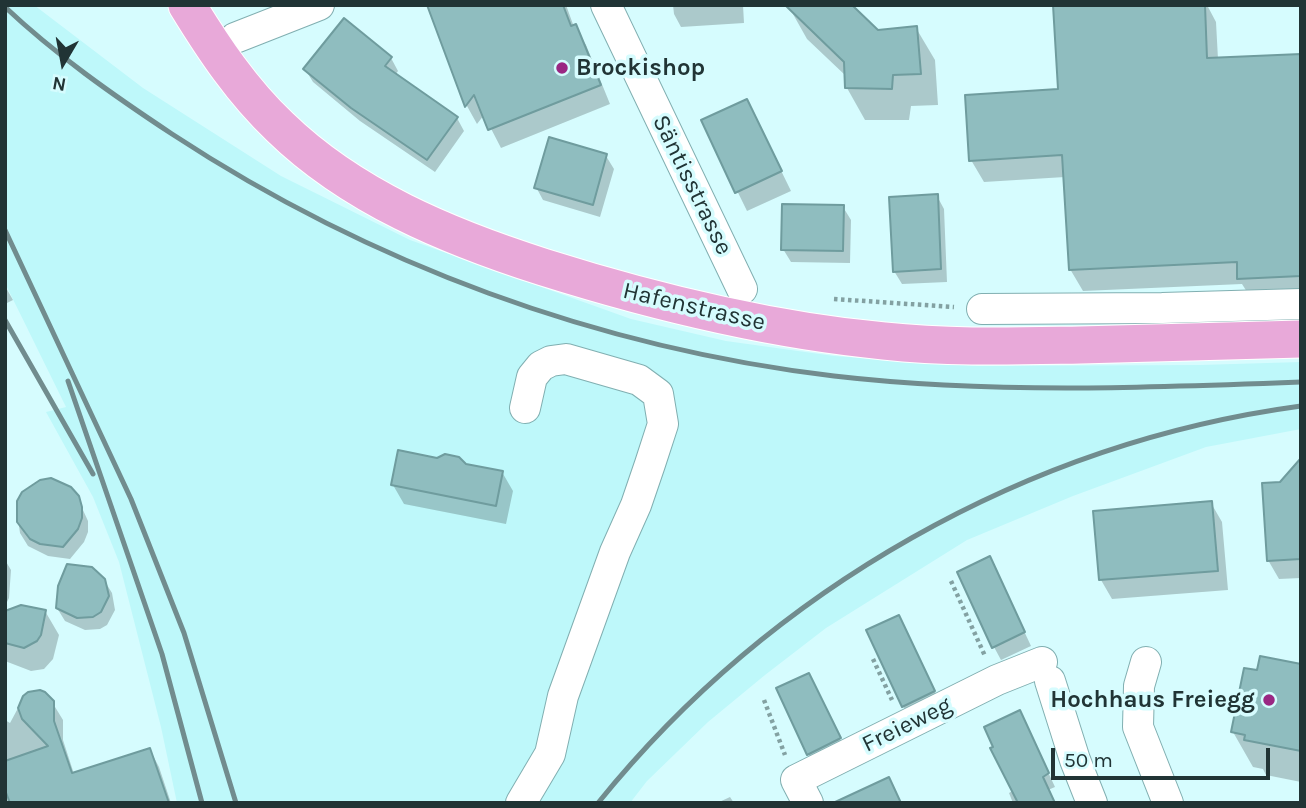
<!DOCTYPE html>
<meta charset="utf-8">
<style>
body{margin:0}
#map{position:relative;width:1306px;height:808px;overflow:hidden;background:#d6fcfe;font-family:Karla,sans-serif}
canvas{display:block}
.frame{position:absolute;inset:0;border:7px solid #213435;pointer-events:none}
.north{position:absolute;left:28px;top:28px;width:70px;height:70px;-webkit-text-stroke:5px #d6fcfe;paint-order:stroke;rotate:190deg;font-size:19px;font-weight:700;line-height:28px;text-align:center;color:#213435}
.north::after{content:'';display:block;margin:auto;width:24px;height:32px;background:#213435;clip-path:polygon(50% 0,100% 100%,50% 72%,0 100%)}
.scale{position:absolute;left:1051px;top:748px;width:219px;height:32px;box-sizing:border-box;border:4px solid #213435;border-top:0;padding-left:9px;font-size:21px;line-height:24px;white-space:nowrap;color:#213435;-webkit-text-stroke:5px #d6fcfe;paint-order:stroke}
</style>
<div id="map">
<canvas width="1306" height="808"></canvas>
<div class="frame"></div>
<div class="north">N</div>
<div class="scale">50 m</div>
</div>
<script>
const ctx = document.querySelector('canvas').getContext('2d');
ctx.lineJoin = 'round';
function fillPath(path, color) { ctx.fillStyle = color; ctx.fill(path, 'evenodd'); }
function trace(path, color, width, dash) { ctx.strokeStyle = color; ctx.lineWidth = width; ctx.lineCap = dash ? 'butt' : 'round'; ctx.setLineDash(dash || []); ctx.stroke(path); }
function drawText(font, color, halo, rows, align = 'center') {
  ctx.font = font + ' Karla,sans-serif'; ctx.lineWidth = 7; ctx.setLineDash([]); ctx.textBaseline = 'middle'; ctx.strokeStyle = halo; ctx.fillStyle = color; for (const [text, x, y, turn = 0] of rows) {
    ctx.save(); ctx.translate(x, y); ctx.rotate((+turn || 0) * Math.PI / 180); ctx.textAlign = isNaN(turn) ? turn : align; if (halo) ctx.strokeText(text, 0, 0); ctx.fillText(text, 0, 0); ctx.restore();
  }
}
fillPath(new Path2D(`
 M5 5H34L143 88 281 176 410 240 631 319 726 341 834 356 978 366 1200 365 1301 362V429L1206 447 1073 496 967 540 826 628 765 675 708 722 647 781 630 803H177L161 727 119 562 93 497 46 412 66 407 5 283Z`), '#bef8fa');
fillPath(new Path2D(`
 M429 5H566L574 27 586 45 610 104 501 148 484 115 477 124 467 106Z
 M673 5H743L744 23 681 27 674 14Z
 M960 5H989V6L961 7Z
 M1055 5H1207L1216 22 1218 59 1301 55V298L1252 300 1242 284 1083 291 1070 269 1065 177 984 182 971 160 1060 90Z
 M789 7 877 32 916 28 935 60 938 105 911 106 909 120H865L847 88 846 76 807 39Z
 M391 58 398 71 395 75 457 118 464 131 435 172 360 121 313 82 305 69Z
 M747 101 791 191 747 211 703 121Z
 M606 156 614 169 600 217 543 200 536 187Z
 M937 196 944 209 947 282 902 284 894 271Z
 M843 207 851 220 850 263 791 262 783 249Z
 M5 286 13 300 5 304Z
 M465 466 502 472 513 491 506 524 404 504 393 485Z
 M1301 472V578L1279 579 1268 560 1281 484Z
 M77 497 88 521V532L84 542 70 559 48 556 28 546 20 533 17 512Z
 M1211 503 1222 522 1228 590 1112 599 1101 580 1095 512Z
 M5 560 11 570 9 598 5 606Z
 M91 569 104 580 112 593 115 610 107 625 100 629 85 630 65 621 57 608Z
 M996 571 1031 646 1001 660 994 647Z
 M21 607 45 611 59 635 53 659 44 669 31 671 5 661V610Z
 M898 617 944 710 914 725 903 706Z
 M1301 666V782L1266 775 1263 769 1253 767 1233 732 1259 672Z
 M815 688 846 752 816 767 808 754Z
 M24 697 52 702 63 720V740L74 774 150 750 159 767 171 803H5V720L10 723Z
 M1026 725 1055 787 1048 790 1054 803H1013L1009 793 1014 790Z
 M730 797 734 803H717Z`), '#0003');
const building = new Path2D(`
 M427 5H563L571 26 576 24 601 85 488 130 474 95 465 107Z
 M785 5H852L878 30 917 26 921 74 893 75 892 89 845 88 844 62Z
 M1053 5H1205L1207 58 1301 54V276L1237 279V262L1069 270 1062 155 969 161 965 95 1058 89Z
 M344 18 392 57 385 66 458 117 427 160 351 108 303 69Z
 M747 99 782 171 735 193 701 120Z
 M549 137 607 154 593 205 534 188Z
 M938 194 941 269 893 272 889 197Z
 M782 204 844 205 843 251 781 250Z
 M398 450 437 458 445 454 459 457 466 464 503 471 496 506 391 485Z
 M1301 458V559L1267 561 1262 483 1280 482Z
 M51 478 71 487 79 496 82 507V518L78 529 63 547 40 544 30 539 17 522V501L22 492 40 480Z
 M1212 501 1218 571 1099 580 1093 511Z
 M990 556 1025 632 992 648 957 572Z
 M67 564 92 567 105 579 109 596 101 612 93 617 77 618 56 608 58 586Z
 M21 605 46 610 41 635 37 641 24 648 5 643V611Z
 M899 615 935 691 902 707 866 630Z
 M1260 656 1301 664V751L1244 740 1245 735 1231 732 1244 668 1257 670Z
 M809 673 841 738 807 755 776 688Z
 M40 690 45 692 54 701V721L72 773 150 748 169 803H10L5 790V761L48 746 22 719 18 708 23 696 28 692Z
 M1020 710 1049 773 1043 777 1055 803H1018L990 748 993 747 984 727Z
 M889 777 901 803H833Z`);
fillPath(building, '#8fbdbf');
trace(building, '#6f9c9e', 2);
const minor = new Path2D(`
 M606 5 742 289
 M235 38 319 5
 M982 309 1162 308 1301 304
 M1146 662 1139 686 1138 727 1168 803
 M1050 681 1075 760 1092 803
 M521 803 550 754 563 696 615 552 636 505 650 464 663 424 658 394 639 380 566 359 551 361 541 366 532 377 525 408
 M808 803 796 780 997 680 1042 662`);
const major = new Path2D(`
 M187 5C214 49 242 91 280 127 352 197 449 237 543 267 654 302 768 330 884 341 949 348 1015 346 1080 345 1154 343 1227 341 1301 339`);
trace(minor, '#81afb1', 32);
trace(major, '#fff', 39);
trace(new Path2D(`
 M834 299 954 307
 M951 581 985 656
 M873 659 892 700
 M764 700 785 755`), '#83a1a2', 4.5, [3.5, 3.5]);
trace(minor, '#fff', 30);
trace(major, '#e8a9d9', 37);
trace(new Path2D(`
 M5 7C56 55 113 95 172 134 370 264 598 348 834 376 989 394 1145 388 1301 382
 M5 230 131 499 184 633 236 803
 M5 320 93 474
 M68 381 162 654 202 803
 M598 803C772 588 1027 443 1301 406`), '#718c8e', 5);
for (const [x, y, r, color] of [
 [562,68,7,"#9a2783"],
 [1269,700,7,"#9a2783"]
]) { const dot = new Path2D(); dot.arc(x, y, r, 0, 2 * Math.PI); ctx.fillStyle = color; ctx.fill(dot); trace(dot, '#d6fcfe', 2.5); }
drawText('bold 24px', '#213435', '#d6fcfe', [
 ["Brockishop",576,68],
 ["Hochhaus Freiegg",1255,700,"right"]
], 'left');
drawText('24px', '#213435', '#d6fcfe', [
 ["Säntisstrasse",692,185,64],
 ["Hafenstrasse",694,307,13],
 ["Freieweg",907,725,-26]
]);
</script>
